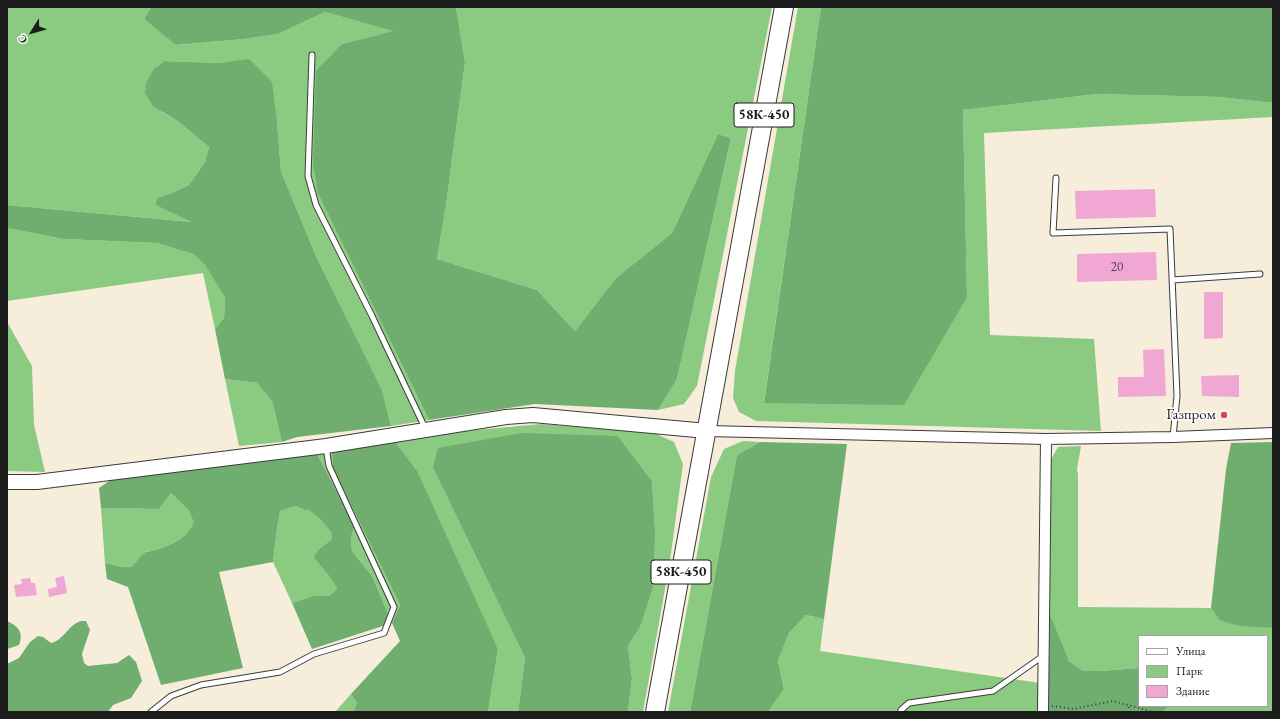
<!DOCTYPE html>
<meta charset="utf-8">
<style>
body{margin:0}
#map{position:relative;width:1280px;height:719px;overflow:hidden;background:#f6eddb;font-family:"EB Garamond",serif}
canvas{display:block}
.frame{position:absolute;inset:0;border:8px solid #1c1c1c;pointer-events:none}
.legend{position:absolute;left:1138px;top:635px;width:130px;height:72px;box-sizing:border-box;background:#fff;border:1px solid #a4a4a4;margin:0;padding:5px 7px;list-style:none;font-size:12px;color:#1c1c1c}
.legend li{display:flex;align-items:center;gap:8px;height:20px}
.legend b{width:20px;border:1px solid #a4a4a4}
.north{position:absolute;left:12px;top:12px;width:40px;height:40px;-webkit-text-stroke:3px #fff;paint-order:stroke;rotate:233deg;font-size:11px;font-weight:700;line-height:16px;text-align:center;color:#1c1c1c}
.north::after{content:'';display:block;margin:auto;width:14px;height:18px;background:#1c1c1c;clip-path:polygon(50% 0,100% 100%,50% 72%,0 100%)}
</style>
<div id="map">
<canvas width="1280" height="719"></canvas>
<div class="frame"></div>
<ul class="legend">
<li><b style="height:5px;background:#fff"></b>Улица</li>
<li><b style="height:11px;background:#8bca81"></b>Парк</li>
<li><b style="height:11px;background:#f0a7d4"></b>Здание</li>
</ul>
<div class="north">С</div>
</div>
<script>
const ctx = document.querySelector('canvas').getContext('2d');
ctx.lineJoin = 'round';
function fillPath(path, color) { ctx.fillStyle = color; ctx.fill(path, 'evenodd'); }
function trace(path, color, width, dash) { ctx.strokeStyle = color; ctx.lineWidth = width; ctx.lineCap = dash ? 'butt' : 'round'; ctx.setLineDash(dash || []); ctx.stroke(path); }
function drawText(font, color, halo, rows, align = 'center') {
  ctx.font = font + ' "EB Garamond",serif'; ctx.lineWidth = 3; ctx.setLineDash([]); ctx.textBaseline = 'middle'; ctx.strokeStyle = halo; ctx.fillStyle = color; for (const [text, x, y, turn = 0] of rows) {
    ctx.save(); ctx.translate(x, y); ctx.rotate((+turn || 0) * Math.PI / 180); ctx.textAlign = isNaN(turn) ? turn : align; if (halo) ctx.strokeText(text, 0, 0); ctx.fillText(text, 0, 0); ctx.restore();
  }
}
fillPath(new Path2D(`
 M7 7H151L144 19 177 45 244 39 278 34 325 12 394 31 342 44 318 194 429 420 391 426 382 390 316 256 281 171 277 121 249 60 219 63 165 61 162 112 179 122 209 147 205 162 189 185 172 193 157 198 155 205 193 222 7 205Z
 M456 7H772L697 386 684 404 658 410 677 379 731 138 718 134 672 233 616 278 575 331 537 290 437 259 446 205 465 62Z
 M798 7H821L764 402 967 297 963 110 1097 94 1219 97 1273 103V117L984 133 990 335 1094 339 1101 431 756 421 739 412 733 398 735 371Z
 M7 228 63 239 157 243 193 254 205 265 225 298 224 318 215 329 203 273 7 301Z
 M7 322 32 366 34 425 45 472 7 471Z
 M225 379 257 383 272 401 282 442 239 446Z
 M541 424 654 433 674 442 683 464 670 561 643 712H628L632 679 628 646 640 627 655 529 652 481 618 436 433 468 525 658 518 712H488L498 649 394 441 453 432Z
 M743 441 760 442 737 455 690 712H668L711 477 724 449Z
 M1081 446 1077 469 1078 475V607L1211 608 1219 620 1273 628V712H1163L1166 708 1177 706H1267V636H1139V668L1100 671H1083L1069 661 1058 638 1050 615 1049 463 1058 447Z
 M332 453 333 468 400 605 392 623 372 576 352 551 351 537 355 526 317 454Z
 M171 493 189 511 195 522C186 538 172 545 155 550 152 551 148 551 146 552 138 555 136 565 130 567 123 568 113 564 105 563L101 508 159 509Z
 M296 506 304 510 310 511 321 520 331 532 332 539 319 549 313 557 329 576 337 589 329 596H313L292 603 273 562 277 529 280 511Z
 M806 615 824 619 820 651 1040 683 1039 712H768L784 689 778 661 789 633Z
 M351 694 357 703 353 712H335Z`), '#8bca81');
fillPath(new Path2D(`
 M151 7H456L465 62 446 205 437 259 537 290 575 331 616 278 672 233 718 134 731 138 677 379 658 410 535 404 429 420 318 194 313 163 316 71 342 44 393 31 325 12 278 34 244 39 176 45 144 19Z
 M821 7H1273V103L1219 97 1097 94 963 110 967 297 904 405 764 403Z
 M249 59 272 82 277 121 281 171 316 256 382 390 391 426 297 437 282 442 272 401 257 383 225 379 215 329 224 318 225 298 205 265 193 254 157 243 63 239 7 228V205L192 222 155 205 157 198 172 193 189 185 205 162 209 147 179 122 153 106 145 93 146 83 154 69 165 61 219 63Z
 M522 433 618 436 652 481 655 529 653 587 640 627 628 646 632 679 628 712H518L525 658 433 468 438 448Z
 M394 441 417 471 498 649 488 712H353L357 703 351 694 400 641 392 623 312 649 292 603 313 596H329L337 589 329 576 313 557 319 549 332 539 331 532 321 520 310 511 304 510 296 506 280 511 277 529 273 562 219 572 243 668 161 685 128 587 107 579 105 563C113 564 123 568 130 567 136 565 138 555 146 552 149 551 152 551 155 550 172 545 187 538 194 522L189 511 171 493 159 509 101 508 99 488 112 479 317 454 355 526 351 537 352 551 372 576 392 623 400 605 333 468 332 453 353 448Z
 M760 442 847 444 824 619 806 615 789 633 778 661 784 689 768 712H690L737 455Z
 M1273 442V628L1240 626 1219 620 1211 608 1226 469 1231 443Z
 M1050 615 1069 661 1083 671H1100L1139 668V706H1177L1166 708 1163 712H1048Z
 M7 621C18 626 24 632 19 645L7 649Z
 M81 621H86L90 630 82 654 84 663 88 666 117 663 129 655 136 662 142 681 131 698 113 705 108 712H7V664L19 658 30 642 38 636 43 637 51 643C63 641 69 624 81 621Z`), '#70ae6f');
fillPath(new Path2D(`
 M1155 189 1156 217 1076 219 1075 191Z
 M1156 252 1157 280 1077 282V254Z
 M1204 292H1223V338L1204 339Z
 M1164 349 1166 396 1118 397V377H1144L1143 350Z
 M1239 375V397L1202 396 1201 376Z
 M64 576 67 593 49 597 48 589 57 587 55 578Z
 M30 578 31 583H35L37 595 16 597 14 585 22 584 21 579Z`), '#f0a7d4');
const lane = new Path2D(`
 M312 55 308 176 316 205 372 316 425 428
 M1056 178 1053 233 1170 229 1177 396 1173 437
 M1172 280 1260 274
 M151 712 171 696 201 685 280 672 314 654 384 633 394 607 329 466 326 447
 M901 712V710L909 703 993 691 1043 656`);
const street = new Path2D(`
 M707 431 1046 439 1173 437 1273 433
 M1043 712 1046 439`);
const secondary = new Path2D(`
 M7 482H37L326 446 506 417 533 415 707 431`);
const highway = new Path2D(`
 M655 712 784 7`);
trace(lane, '#3d3b39', 7);
trace(street, '#3d3b39', 12);
trace(secondary, '#3d3b39', 16);
trace(highway, '#3d3b39', 20);
trace(new Path2D(`
 M1052 706 1073 709 1113 701 1153 712
 M1128 712 1129 705`), '#3d3b39', 2, [1, 3]);
trace(lane, '#fff', 5);
trace(street, '#fff', 10);
trace(secondary, '#fff', 14);
trace(highway, '#fff', 18);
for (const [x, y, r, color] of [
 [1224,415,4,"#d1495b"]
]) { const dot = new Path2D(); dot.arc(x, y, r, 0, 2 * Math.PI); ctx.fillStyle = color; ctx.fill(dot); trace(dot, '#fff', 1.5); }
drawText('13px', '#513f4a', null, [
 ["20",1117,267]
]);
for (const [x, y, w] of [
 [764,115,60],
 [681,572,60]
]) { const box = new Path2D(); box.roundRect(x - w / 2, y - 12, w, 24, 3); ctx.fillStyle = '#fff'; ctx.fill(box); trace(box, '#1c1c1c', 1); }
drawText('bold 14px', '#1c1c1c', null, [
 ["58К-450",764,115],
 ["58К-450",681,572]
]);
drawText('15px', '#1c1c1c', '#fff', [
 ["Газпром",1216,415]
], 'right');
</script>
